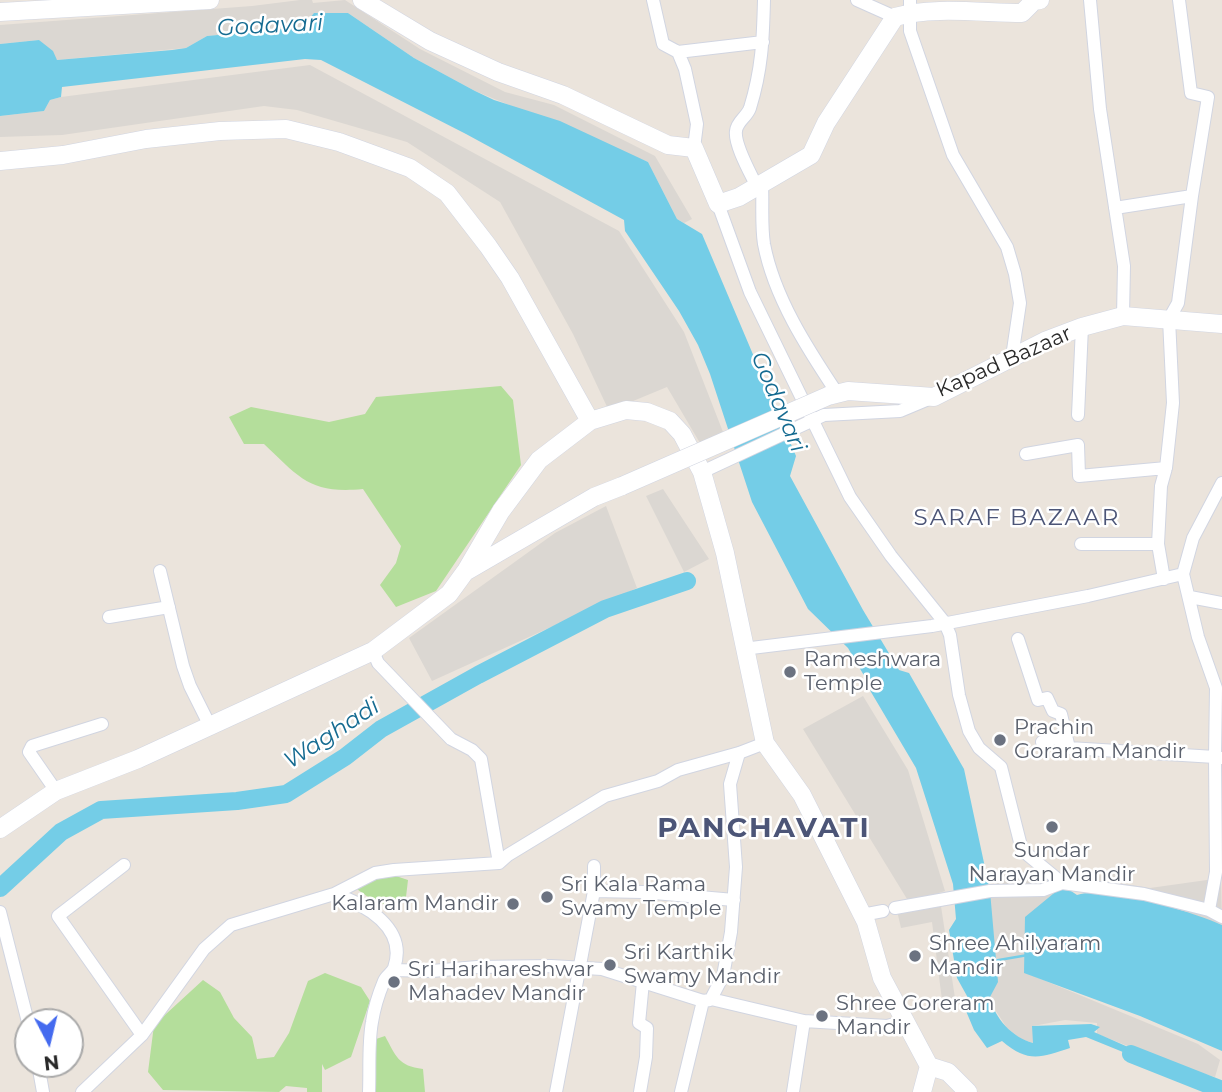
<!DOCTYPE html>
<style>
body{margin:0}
#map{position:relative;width:1222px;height:1092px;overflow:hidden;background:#ebe4dc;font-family:Montserrat,sans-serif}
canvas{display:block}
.north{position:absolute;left:14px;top:1008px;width:70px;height:70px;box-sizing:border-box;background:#fff;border:2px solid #a9a9a9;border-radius:50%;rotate:173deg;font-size:19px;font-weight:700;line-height:28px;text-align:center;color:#292929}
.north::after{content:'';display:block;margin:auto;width:24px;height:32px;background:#446aef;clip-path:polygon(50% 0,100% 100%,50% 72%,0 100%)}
</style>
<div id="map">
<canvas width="1222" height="1092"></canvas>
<div class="north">N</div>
</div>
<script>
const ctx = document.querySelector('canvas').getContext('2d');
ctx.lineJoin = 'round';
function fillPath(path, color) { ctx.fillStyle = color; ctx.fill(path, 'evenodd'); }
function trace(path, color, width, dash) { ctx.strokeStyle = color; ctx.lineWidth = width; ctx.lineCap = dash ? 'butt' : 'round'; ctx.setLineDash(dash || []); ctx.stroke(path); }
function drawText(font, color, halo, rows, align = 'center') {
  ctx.font = font + ' Montserrat,sans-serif'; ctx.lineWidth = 5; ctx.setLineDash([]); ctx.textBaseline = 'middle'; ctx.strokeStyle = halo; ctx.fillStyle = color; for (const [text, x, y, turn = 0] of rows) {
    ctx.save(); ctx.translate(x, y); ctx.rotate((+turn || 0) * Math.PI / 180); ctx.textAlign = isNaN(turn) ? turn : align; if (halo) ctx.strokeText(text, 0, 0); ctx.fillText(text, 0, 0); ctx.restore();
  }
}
fillPath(new Path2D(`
 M501 386 513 400 521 465 436 591 396 607 380 585 396 563 401 546 363 489C310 494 300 478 264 444H244L229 417 251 407 329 422 365 414 376 397Z
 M393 875 408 880 406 897C384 910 376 903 357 889L362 881Z
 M325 973 361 987 370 1001 351 1057 325 1070 322 1064V1092H307V1088L286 1086 279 1092 163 1090 148 1072 154 1025 203 980 220 992 234 1018 252 1037 257 1059 274 1057 289 1033 308 981Z
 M385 1036C396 1056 398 1066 423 1069L425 1092H375L373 1040Z`), '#b4de9b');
fillPath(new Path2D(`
 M300 0H312L313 3 345 0 420 49 505 92 554 105 655 156 692 219 684 223 677 219 648 162 475 91 414 58 348 13 303 27 207 36 186 48 57 60 39 40 0 44V25L252 6Z
 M310 65 619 231 684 332 723 432 700 443 667 387 609 411 573 334 500 202 407 142 297 110 264 106 62 135 0 137V116L44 111 50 100 61 97Z
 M663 489 709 559 684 572 646 496Z
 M606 506 637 588 432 681 409 638 555 533Z
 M863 696 908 770 945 891 939 893 955 998 942 1000 932 922 901 928 895 902 907 899 803 729Z
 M1038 869 1050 879H1072L1117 873 1119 883 1150 888 1221 878 1222 925 1154 902 1085 892V888L1071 886V891L1059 889 1024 972 1198 1044 1220 1060 1215 1077 1184 1068 1097 1034V1023L1065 1020 1033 1026V1043L1021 1039 1007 1028 992 1005 990 997 993 990 989 885 996 883V876Z`), '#dbd7d2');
fillPath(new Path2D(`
 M314 13H348L414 58 475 91 494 100 560 121 648 162 677 219 702 234 796 456 790 476 863 610 899 670 909 673 964 769 990 891 998 982 990 997C995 1019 1012 1037 1033 1043L1032 1026 1091 1024 1100 1027 1094 1032 1153 1058 1150 1063 1086 1037 1068 1040 1070 1048C1040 1058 1028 1063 1002 1041L987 1048 974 1030 966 1011 967 996 957 978 949 930 956 919 953 884 916 768 871 692 866 679 848 648 808 609 752 502 710 374 698 345 679 311 625 231 624 220 466 134 321 60 305 59 62 87 61 97 50 100 44 111 0 116V44L39 40 53 51 57 60 172 50 186 48 207 36 303 27Z
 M1059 889 1071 891 1077 895C1109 885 1191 912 1222 925V1051L1140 1016 1024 973 1025 917Z`), '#74cde7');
trace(new Path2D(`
 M993 961 1028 955`), '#74cde7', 2.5);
trace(new Path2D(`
 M0 888 61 832 101 810 237 801 286 794 345 757 381 729 478 675 605 609 687 581
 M1131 1054 1222 1090`), '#74cde7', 18);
const street = new Path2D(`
 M653 0 663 44 678 52 685 69 697 124 694 148
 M857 0 895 17
 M910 0V31L953 155 1007 247 1015 274 1020 303 1012 357
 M1090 0 1100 109 1124 266 1123 316
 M678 52 763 42
 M762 184C763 204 761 225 764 244 774 297 807 348 837 393
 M757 187C751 174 734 145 736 131 737 121 747 117 750 108 762 69 763 40 764 0
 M718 204 750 292 850 497 891 556 945 623 950 635 959 695 969 731 979 748 1001 767 1022 850 1062 883 1144 894 1209 910 1222 917
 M1115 208 1192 196
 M1078 415 1082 327
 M1026 454 1078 445 1079 476 1166 468
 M702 472 824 415 900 411 931 398
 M1081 544H1158
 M160 571 183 666 190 686 210 726
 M1164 579 1158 544 1161 486 1166 468 1173 403 1169 319 1178 303 1192 196 1208 97 1191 93 1179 0
 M1190 597 1222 603
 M109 617 169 607
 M1018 639 1038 700 1047 698 1053 711 1061 714 1069 748
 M743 649 932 626 1088 596 1183 574
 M373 651 378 663 451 739 472 750 481 759 499 863
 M1042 742 1056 738 1069 748 1215 757 1216 688 1198 637 1183 574 1193 538 1222 483
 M56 791 29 752 32 746 102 724
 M124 865 58 916 142 1035
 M594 891 643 892 734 900
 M334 894C365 904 408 928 394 968 392 973 386 976 384 981 379 993 374 1009 372 1022 368 1044 370 1069 369 1092
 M895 908 990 891 1043 890 1062 883
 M1209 910 1216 872 1215 757 1222 758
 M0 912 28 1022
 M862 915 883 911
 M393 970 432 971 477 967 551 966 602 969 703 1001
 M711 999 723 976 731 932 736 867 730 784 739 753
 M711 999 804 1021 887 1026 905 1021
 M38 1064 43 1092
 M82 1092 142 1035 204 949 231 925 334 894 375 873 394 870 499 863 508 855 605 796 658 781 678 770 739 753 765 743
 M556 1092 594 891V866
 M640 1092 646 1057 647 1028 639 1023 643 982
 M681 1092 703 1001 710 1000
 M793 1092 804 1021`);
const secondary = new Path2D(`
 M362 0 430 41 498 72 563 95 668 145 694 148 718 204 739 197 811 155 826 123 895 17C932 6 983 13 1022 13L1034 1 1040 0
 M0 12 210 0
 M0 161 63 155 146 139 220 131 286 129 339 142 410 168 447 193 488 246 510 278 590 421 626 410 647 412 670 421 682 434 702 472 725 553 765 743 802 795 866 922 882 978 929 1066 948 1072 968 1092
 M828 396 848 391 934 397 1045 341 1082 327 1123 316 1222 324
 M467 569 501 511 539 460 590 421
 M0 829 56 791 138 759 373 651 449 594 465 572 594 497 622 486
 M922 1092 929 1066`);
trace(street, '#d1d5e1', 14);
trace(secondary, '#d1d5e1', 19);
trace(street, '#fff', 12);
trace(secondary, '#fff', 18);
const secondaryBridge = new Path2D(`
 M622 486 828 396`);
trace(secondaryBridge, '#d1d5e1', 19, []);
trace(secondaryBridge, '#fff', 18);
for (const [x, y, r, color] of [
 [790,672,7,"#6b7280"],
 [1000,740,7,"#6b7280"],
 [1052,827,7,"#6b7280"],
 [547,897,7,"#6b7280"],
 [513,904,7,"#6b7280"],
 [915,956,7,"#6b7280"],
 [610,965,7,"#6b7280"],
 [394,982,7,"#6b7280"],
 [822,1016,7,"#6b7280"]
]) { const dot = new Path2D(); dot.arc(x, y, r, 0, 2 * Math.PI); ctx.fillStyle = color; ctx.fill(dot); trace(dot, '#fff', 2.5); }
drawText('21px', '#292929', '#fff', [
 ["Kapad Bazaar",1004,362,-24]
]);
drawText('21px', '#5b616d', '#fff', [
 ["Rameshwara",804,660],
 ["Temple",804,684],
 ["Prachin",1014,728],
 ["Goraram Mandir",1014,752],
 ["Sundar",1052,851,"center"],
 ["Narayan Mandir",1052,875,"center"],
 ["Sri Kala Rama",561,885],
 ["Swamy Temple",561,909],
 ["Kalaram Mandir",499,904,"right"],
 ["Shree Ahilyaram",929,944],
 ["Mandir",929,968],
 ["Sri Karthik",624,953],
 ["Swamy Mandir",624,977],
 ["Sri Harihareshwar",408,970],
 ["Mahadev Mandir",408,994],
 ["Shree Goreram",836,1004],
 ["Mandir",836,1028]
], 'left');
drawText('italic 23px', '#156b91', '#fff', [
 ["Godavari",270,26,-3],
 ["Godavari",778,402,67],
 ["Waghadi",332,734,-33]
]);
ctx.letterSpacing = '2px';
drawText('23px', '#4c5577', '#fff', [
 ["SARAF BAZAAR",1017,518]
]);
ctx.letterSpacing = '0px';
ctx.letterSpacing = '2px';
drawText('bold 28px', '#4c5577', '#fff', [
 ["PANCHAVATI",764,829]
]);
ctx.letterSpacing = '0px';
</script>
